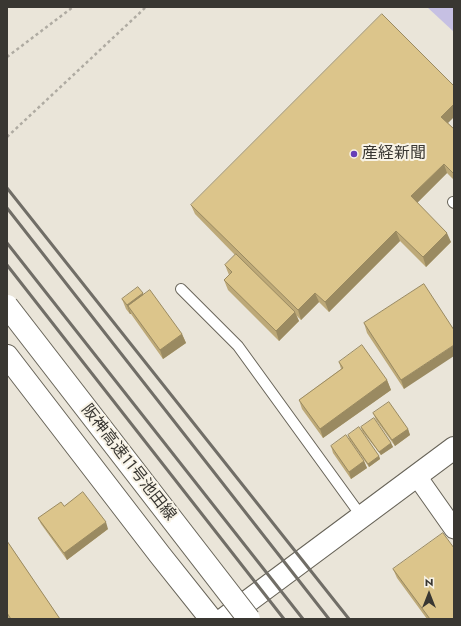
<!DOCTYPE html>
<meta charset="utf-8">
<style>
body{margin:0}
#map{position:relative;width:461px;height:626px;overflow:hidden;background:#eae5d9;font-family:Jost,sans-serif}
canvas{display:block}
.frame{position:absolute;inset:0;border:8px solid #393732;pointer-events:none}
.north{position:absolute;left:409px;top:574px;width:40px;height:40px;-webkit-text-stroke:3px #f8f3e6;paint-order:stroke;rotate:0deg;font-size:11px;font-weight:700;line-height:16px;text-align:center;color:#393732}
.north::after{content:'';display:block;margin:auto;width:14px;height:18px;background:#393732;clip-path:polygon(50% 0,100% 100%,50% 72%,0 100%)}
</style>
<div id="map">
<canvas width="461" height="626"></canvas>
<div class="frame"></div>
<div class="north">N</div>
</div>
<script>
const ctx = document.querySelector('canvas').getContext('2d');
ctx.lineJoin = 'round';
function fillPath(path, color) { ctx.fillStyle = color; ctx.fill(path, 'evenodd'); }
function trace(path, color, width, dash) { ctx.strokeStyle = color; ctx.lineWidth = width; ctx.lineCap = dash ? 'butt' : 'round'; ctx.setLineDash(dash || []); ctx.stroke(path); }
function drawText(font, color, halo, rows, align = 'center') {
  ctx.font = font + ' Jost,"Noto Sans JP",sans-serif'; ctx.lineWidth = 4; ctx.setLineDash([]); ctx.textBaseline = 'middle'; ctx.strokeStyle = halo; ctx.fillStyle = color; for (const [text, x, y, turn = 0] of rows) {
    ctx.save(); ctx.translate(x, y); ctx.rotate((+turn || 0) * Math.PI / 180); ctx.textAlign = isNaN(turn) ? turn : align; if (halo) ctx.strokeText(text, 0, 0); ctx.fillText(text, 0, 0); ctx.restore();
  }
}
fillPath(new Path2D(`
 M427 7H454V32Z`), '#c6c0e3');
const service = new Path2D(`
 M453 202 454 203
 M181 289 238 346 362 517`);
const minor = new Path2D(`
 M416 475 454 529`);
const tertiary = new Path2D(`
 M224 619 454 448`);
const motorway = new Path2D(`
 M7 356 160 555 211 619`);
trace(service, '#676358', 12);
trace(minor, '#676358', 21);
trace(tertiary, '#676358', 24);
trace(motorway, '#676358', 24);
trace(new Path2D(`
 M7 57 73 7
 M7 137 146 7`), '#afaba2', 2.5, [3, 3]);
trace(service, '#fff', 10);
trace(minor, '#fff', 19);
trace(tertiary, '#fff', 22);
trace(motorway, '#fff', 22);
trace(new Path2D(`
 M7 188 349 619
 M7 208 329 619
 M7 243 303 619
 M7 265 284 619`), '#716e67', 3);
const motorwayBridge = new Path2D(`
 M7 306 249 619`);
trace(motorwayBridge, '#676358', 24, []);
trace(motorwayBridge, '#fff', 22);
fillPath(new Path2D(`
 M448 123 454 129V180L447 173 417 203 451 242 426 267 400 241 329 312 319 302 301 320 296 315 299 321 279 341 228 290 224 280 229 275 225 265 235 255 195 214 191 205Z
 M424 284 404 389 367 333 364 323Z
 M143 295 182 334 186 343 163 359 131 314H130L126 309 122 299Z
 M339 362 387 380 391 390 323 438 302 409 299 400 341 369Z
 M373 413 408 429 410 435 395 446 376 420Z
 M361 427 391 443 393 447 381 455 362 431Z
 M348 435 379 456 380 459 369 467 349 439Z
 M331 446 364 461 367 468 351 479 333 453Z
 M64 506 108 529 67 560 41 524 38 518Z
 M7 541 60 619H8L7 618Z
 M393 569 454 619H427L397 578Z`), '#bda978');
fillPath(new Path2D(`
 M454 104V117L445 126 441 117Z
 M444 164 447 173 414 206 411 196Z
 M396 231 400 241 329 312 325 302Z
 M447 233 451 242 426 267 423 257Z
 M143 293 146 303 128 306 131 314H130L127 305Z
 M315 293 319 302 301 320 298 310Z
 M295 312 299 321 279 341 276 331Z
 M182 334 186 343 163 359 160 350Z
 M454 345V356L404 389 401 380Z
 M387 380 391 390 323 438 320 429Z
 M408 429 410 435 395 446 392 440Z
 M391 443 393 447 381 455 379 452Z
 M379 456 380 459 369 467 368 464Z
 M364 461 367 468 351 479 349 472Z
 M106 522 108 529 67 560 64 553Z`), '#9a8a61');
const building = new Path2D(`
 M382 14 454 86V104L441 117 454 129V174L444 164 411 196 447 233 423 257 396 231 325 302 315 293 298 310 191 205Z
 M236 254 295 312 276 331 224 280 232 272 225 265Z
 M424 284 454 330V345L401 380 364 323Z
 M138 287 143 293 127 305 122 299Z
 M150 290 182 334 160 350 128 306Z
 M362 345 387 380 320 429 299 400 343 368 339 362Z
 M389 402 408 429 392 440 373 413Z
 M374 418 391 443 379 452 361 427Z
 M359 427 379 456 368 464 348 435Z
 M346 435 364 461 349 472 331 446Z
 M83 492 106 522 64 553 38 518 61 502 64 506Z
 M443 533 454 548V619H430L393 569Z
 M7 541 60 619H11L7 613Z`);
fillPath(building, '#dcc58b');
trace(building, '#9a8a61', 1);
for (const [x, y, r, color] of [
 [354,154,4,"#663fb7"]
]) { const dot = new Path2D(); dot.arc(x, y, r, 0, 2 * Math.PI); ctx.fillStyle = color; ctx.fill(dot); trace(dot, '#f8f3e6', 1.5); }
drawText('16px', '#393732', '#f8f3e6', [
 ["産経新聞",362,154]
], 'left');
drawText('16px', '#393732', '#f8f3e6', [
 ["阪神高速11号池田線",128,463,52]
]);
</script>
